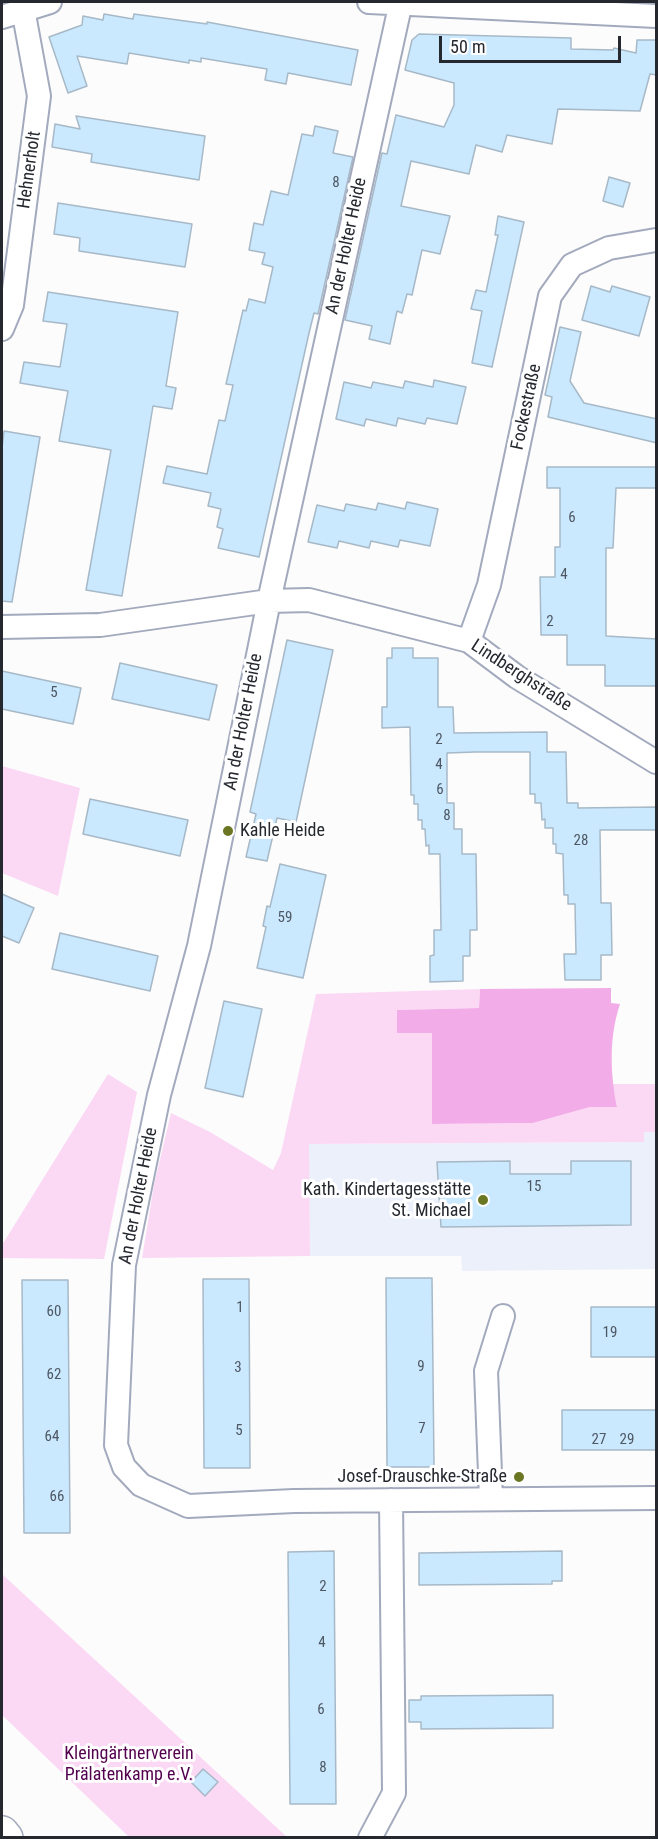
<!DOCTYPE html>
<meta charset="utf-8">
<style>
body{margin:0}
#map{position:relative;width:658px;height:1839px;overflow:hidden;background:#fcfcfc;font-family:"Roboto Condensed",sans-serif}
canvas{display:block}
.frame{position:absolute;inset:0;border:3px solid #25282f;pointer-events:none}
.scale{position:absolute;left:439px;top:36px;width:182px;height:27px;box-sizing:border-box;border:3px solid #25282f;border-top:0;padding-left:8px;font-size:18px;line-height:21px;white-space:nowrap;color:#25282f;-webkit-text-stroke:4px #fff;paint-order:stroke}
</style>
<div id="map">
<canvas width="658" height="1839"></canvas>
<div class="frame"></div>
<div class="scale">50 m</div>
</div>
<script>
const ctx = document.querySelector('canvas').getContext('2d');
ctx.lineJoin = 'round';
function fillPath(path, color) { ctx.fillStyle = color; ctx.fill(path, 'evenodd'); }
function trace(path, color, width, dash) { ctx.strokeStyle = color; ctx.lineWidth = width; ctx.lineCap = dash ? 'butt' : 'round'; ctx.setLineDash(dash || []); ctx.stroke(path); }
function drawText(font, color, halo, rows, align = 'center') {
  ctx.font = font + ' "Roboto Condensed",sans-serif'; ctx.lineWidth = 6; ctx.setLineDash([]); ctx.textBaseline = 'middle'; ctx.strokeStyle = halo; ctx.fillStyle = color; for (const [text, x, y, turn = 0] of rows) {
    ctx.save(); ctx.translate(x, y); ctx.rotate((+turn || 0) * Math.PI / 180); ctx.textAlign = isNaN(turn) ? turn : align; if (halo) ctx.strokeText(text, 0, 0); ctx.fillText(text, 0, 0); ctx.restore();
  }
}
fillPath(new Path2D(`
 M644 1132H656V1269L462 1271 461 1256H310L308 1144 644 1142Z`), '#ecf0fb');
fillPath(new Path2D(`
 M2 766 80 788 58 896 2 873Z
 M480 989 479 1008 397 1010 432 1032 433 1124 533 1123 590 1107H617L612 1084H656V1132H644V1142L309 1144 310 1256 142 1258 154 1185 171 1113 210 1132 273 1170 281 1153 316 994Z
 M108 1074 137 1092 104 1259 2 1258V1245Z
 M2 1574 287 1837H129L2 1715Z`), '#fbd9f5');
fillPath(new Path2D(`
 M611 988V1003L620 1004C609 1037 610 1073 617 1107H590L533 1123 432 1124V1033H397V1010L479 1008 480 989Z`), '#f2ade8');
const building = new Path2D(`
 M104 14 133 19 134 14 207 24V22L358 50 351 85 288 73 286 84 265 80 267 69 201 58V62L189 60V63L129 53 127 64 77 56 87 86 68 93 49 37 82 25 83 16 103 20Z
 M419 34 571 38V49L613 50 614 48 636 53 637 40H657V75L650 74 640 111 558 109 552 144 507 135 502 152 476 145 469 174 411 161 401 206 450 216 440 254 422 250 412 295 407 294 402 313 397 311 390 344 369 339 372 326 345 320 382 153 387 154 396 115 444 127 454 105V83L405 70 412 40Z
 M76 116 205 136 199 180 91 162 92 154 52 147 55 124 80 129Z
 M315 126 338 131 333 153 353 157 318 314 314 313 309 333 259 557 218 548 223 529 217 527 221 509 208 506 211 493 163 483 167 466 207 474 219 420 225 421 233 385 226 384 243 310 246 311 249 299 265 303 273 267 262 264 265 253 249 250 254 223 263 225 271 191 288 195 302 134 313 136Z
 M609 177 630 183 623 207 603 201Z
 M58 203 192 224 185 267 79 251 80 238 54 234Z
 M498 216 524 222 492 367 472 363 482 311 471 309 476 290 486 292 498 235H495Z
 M591 286 610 292 612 286 650 297 639 336 582 320Z
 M48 292 178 312 166 386 176 388 172 409 153 406 122 596 86 590 111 450 59 441 68 391 20 383 24 362 60 367 67 324 43 321Z
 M560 327 581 332 570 381 584 403 657 419V443L548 417 552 397 545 395Z
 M434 380 466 387 457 424 427 418 425 424 398 418 396 426 366 419 364 426 336 419 344 382 371 388 373 382 403 388 405 381 433 387Z
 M4 431 40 437 12 602 2 601V448Z
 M547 467H657V488H616L613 548H606V636L657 639V686H605V665H567V635H541L540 577H555V547H560V488H547Z
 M407 502 438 509 430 546 400 540 398 547 371 541 369 548 339 541 337 548 308 542 317 505 344 511 346 504 376 510 378 503 405 509Z
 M287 640 333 650 296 822 277 818 267 861 246 857 256 814 250 812Z
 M392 648H413V658H438V707H453L454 733 547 732V752H566L567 803H578V808L657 807V830H600L601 903H611L612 955H601V980H565L564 954H576L575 904H568V895H564L563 854 556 853V844H553V828H545V819L542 820 541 803H535V794H530V752H475L447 753V803H454V829H462V854H476L477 930H470V956H463V981L430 982V956L434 955V930H441L440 854H429V845L426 846 425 829H422V820H418V804H414V795H411L410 727 382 728V707H387V658H392Z
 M120 663 217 685 209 720 112 699Z
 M2 671 81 688 73 724 2 709Z
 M90 799 188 820 180 856 83 834Z
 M280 864 326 875 303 978 257 968 266 927 263 926 267 906 270 907Z
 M2 894 34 908 19 943 2 936Z
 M60 933 158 956 150 991 52 969Z
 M224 1001 262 1009 243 1097 205 1088Z
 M510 1161V1174H571V1161H631V1225L441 1227 437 1162Z
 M386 1278H432L434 1467H387Z
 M203 1279H249L250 1468H204Z
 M22 1280H68L70 1533H24Z
 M591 1307H657V1357H591Z
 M562 1410H657V1450H562Z
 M334 1551 336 1804H290L288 1552Z
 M562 1551V1581H552V1584L419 1585V1553Z
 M553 1695V1728L421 1729V1722H409V1700H421V1696Z
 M203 1769 218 1782 205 1796 191 1782Z`);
fillPath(building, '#cae8fe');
trace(building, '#a7b9c7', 1.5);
const minor = new Path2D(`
 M369 2 656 16
 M401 2 269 601 199 946 159 1095 124 1265 116 1445 124 1467 141 1485 188 1506 294 1501 656 1498
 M2 17 50 2
 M2 329 12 305 39 96 23 9
 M2 627 100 625 269 601 309 600 469 641 517 677 656 762
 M469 641 489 585 550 296 572 265 609 248 656 240
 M491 1499 486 1371 503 1316
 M370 1838 394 1793 391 1500`);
const highway = new Path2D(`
 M2 1833 6 1838`);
trace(minor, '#a3aabd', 26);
trace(highway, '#a3aabd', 36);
trace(minor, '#fff', 22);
trace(highway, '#fff', 33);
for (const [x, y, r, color] of [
 [228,831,6,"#6a7622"],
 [483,1200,6,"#6a7622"],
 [519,1477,6,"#6a7622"]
]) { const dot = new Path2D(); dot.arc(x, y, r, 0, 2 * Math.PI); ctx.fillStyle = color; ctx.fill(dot); trace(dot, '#fff', 2); }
drawText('15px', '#4e5863', null, [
 ["8",336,183],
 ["6",572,518],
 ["4",564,575],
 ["2",550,622],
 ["5",54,693],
 ["2",439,740],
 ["4",439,765],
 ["6",440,790],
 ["8",447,816],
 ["28",581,841],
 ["59",285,918],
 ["15",534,1187],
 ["1",240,1308],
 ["60",54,1312],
 ["19",610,1333],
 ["9",421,1367],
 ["3",238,1368],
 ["62",54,1375],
 ["7",422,1429],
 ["5",239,1431],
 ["64",52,1437],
 ["27",599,1440],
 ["29",627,1440],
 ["66",57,1497],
 ["2",323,1587],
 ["4",322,1643],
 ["6",321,1710],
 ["8",323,1768]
]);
drawText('18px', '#25282f', '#fff', [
 ["Hehnerholt",30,170,-82],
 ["An der Holter Heide",347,246,-78],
 ["Fockestraße",527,407,-78],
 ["Lindberghstraße",521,676,33],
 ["An der Holter Heide",244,722,-79],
 ["An der Holter Heide",139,1196,-79]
]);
drawText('18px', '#25282f', '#fff', [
 ["Kahle Heide",240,831,"left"],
 ["Kath. Kindertagesstätte",471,1190],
 ["St. Michael",471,1211],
 ["Josef-Drauschke-Straße",507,1477]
], 'right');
drawText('18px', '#53004e', '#fff', [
 ["Kleingärtnerverein",129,1754],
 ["Prälatenkamp e.V.",129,1775]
]);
</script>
